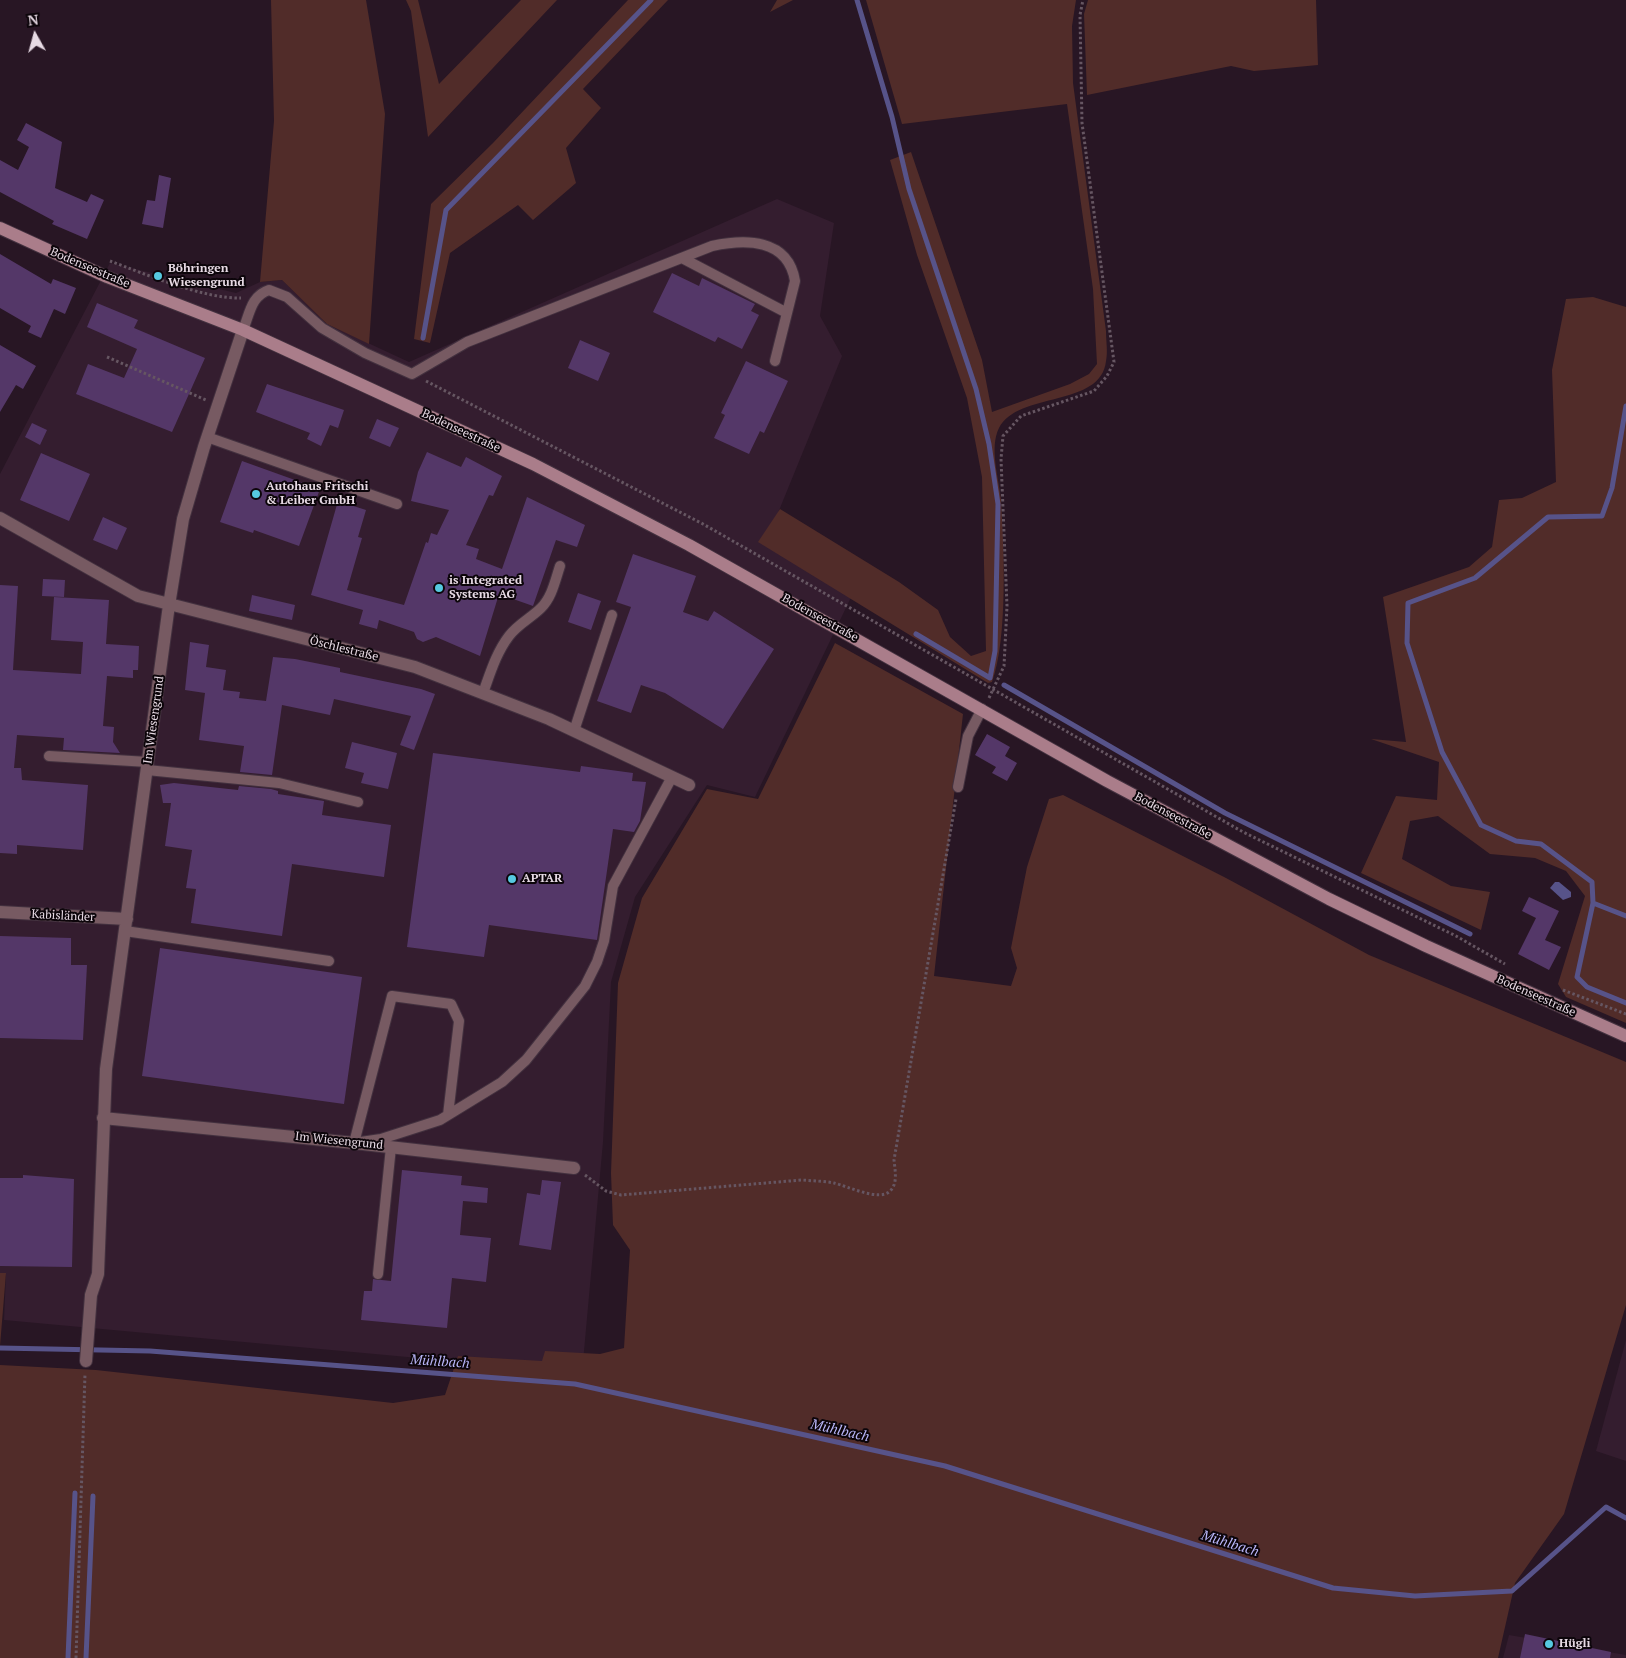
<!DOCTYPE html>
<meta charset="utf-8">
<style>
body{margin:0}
#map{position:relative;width:1626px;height:1658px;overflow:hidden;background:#281624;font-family:"PT Serif",serif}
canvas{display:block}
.north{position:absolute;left:10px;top:10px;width:50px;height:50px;-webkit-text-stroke:4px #0c050a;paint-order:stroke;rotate:353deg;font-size:14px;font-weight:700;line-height:20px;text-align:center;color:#e7dae4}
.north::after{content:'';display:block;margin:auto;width:18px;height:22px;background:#e7dae4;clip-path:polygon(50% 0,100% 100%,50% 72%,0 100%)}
</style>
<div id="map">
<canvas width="1626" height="1658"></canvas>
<div class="north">N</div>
</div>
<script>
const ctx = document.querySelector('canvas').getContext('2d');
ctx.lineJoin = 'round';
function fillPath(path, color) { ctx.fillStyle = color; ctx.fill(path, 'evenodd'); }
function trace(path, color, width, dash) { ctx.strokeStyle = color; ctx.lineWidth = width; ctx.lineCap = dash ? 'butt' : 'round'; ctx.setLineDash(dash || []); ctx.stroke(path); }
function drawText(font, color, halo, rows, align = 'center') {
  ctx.font = font + ' "PT Serif",serif'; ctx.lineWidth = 4; ctx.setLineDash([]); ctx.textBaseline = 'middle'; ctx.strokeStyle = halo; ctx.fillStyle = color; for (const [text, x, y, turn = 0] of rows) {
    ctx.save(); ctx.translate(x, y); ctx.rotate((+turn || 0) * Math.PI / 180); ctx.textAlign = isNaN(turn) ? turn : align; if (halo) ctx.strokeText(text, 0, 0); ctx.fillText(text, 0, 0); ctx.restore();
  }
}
fillPath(new Path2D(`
 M777 199 834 223 820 316 842 356 769 535 855 589 755 797 707 785 635 897 611 982 603 1142 582 1373 4 1320 6 1274 0 1273V474L110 263 236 293 260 282 282 280 327 324 409 362Z
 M1626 1340V1461L1596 1451Z
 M1509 1635 1626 1655V1658H1503Z`), '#341d2f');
fillPath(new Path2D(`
 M271 0H366L385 114 369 344 327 324 282 280 260 282 274 121Z
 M406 0H418L439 84 521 0H557L428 137 411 11Z
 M628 0H668L583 89 601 108 566 148 576 183 533 220 518 205 450 253 430 343 414 339 431 204 493 143Z
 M777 0H793L770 12Z
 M866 0H1076L1072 26 1073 83 1106 331C1106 341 1108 352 1106 361 1101 408 1018 391 999 428 989 448 999 479 1001 500 1004 548 1008 638 992 682L988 683 758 542 780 509 899 582 938 610 950 637 971 656 986 651 982 477 967 398 917 255 890 160 911 152 982 360 992 412 1070 384 1089 374 1097 364 1093 289 1067 104 902 124Z
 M1088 0H1316L1318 65 1254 71 1231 66 1087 95 1084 14Z
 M1593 297 1626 307V1023L1566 997 1558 984 1585 896 1566 871 1535 858 1490 854 1438 816 1410 821 1402 859 1451 886 1490 892 1481 930 1361 873 1396 796 1437 800 1439 762 1371 739 1406 742 1383 597 1469 567 1492 547 1499 500 1522 498 1556 482 1552 370 1566 299Z
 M835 643 963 714 934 976 1011 986 1017 968 1011 948 1027 867 1049 799 1063 795 1226 878 1369 955 1626 1062V1305L1564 1514 1515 1583 1498 1658H0V1365L96 1370 393 1403 445 1395 458 1356 542 1361 545 1351 600 1354 624 1348 630 1250 613 1225 611 1173 618 983 642 898 707 789 758 799Z
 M0 1273H6L0 1346Z`), '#512c29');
fillPath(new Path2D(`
 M1555 882H1559L1571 892V897L1563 900 1550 888Z`), '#575389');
trace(new Path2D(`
 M857 0 892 117 909 189 976 389 989 444 998 504 995 651 990 678 916 634
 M423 338 446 210 651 0
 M1626 406 1612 488 1602 516 1548 517 1475 578 1408 603 1407 643 1442 752 1481 825 1516 841 1541 844 1592 882 1593 903 1577 977 1587 987 1626 1003
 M1004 685 1225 813 1470 934
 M1593 903 1626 916
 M0 1348 150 1351 575 1384 945 1466 1333 1588 1415 1596 1512 1591 1606 1507 1626 1518
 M68 1658 75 1493
 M86 1658 93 1496`), '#575389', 5);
fillPath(new Path2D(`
 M26 123 62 142 55 188 87 202 91 194 104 200 87 239 52 224 54 221 0 192V160L18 170 29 147 17 140Z
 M159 175 171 178 163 228 142 224 147 200 155 201Z
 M0 254 51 284 53 279 76 288 65 314 54 309 41 338 28 332 31 326 0 308Z
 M672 273 699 286 702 278 755 304 751 311 759 315 742 349 718 337 715 342 653 312Z
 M97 303 138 320 134 328 205 358 172 432 76 394 88 364 124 378 137 349 87 327Z
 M580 340 610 353 598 381 568 368Z
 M0 345 36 366 23 389 16 385 0 412Z
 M746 361 788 381 764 433 760 431 749 454 714 438 725 415 721 413Z
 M267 384 344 410 338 428 330 425 321 446 307 439 310 433 256 412Z
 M377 419 399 428 390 447 369 438Z
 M32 423 47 430 40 445 25 437Z
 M427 452 461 467 466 457 502 476 493 496 489 495 466 545 479 549 476 559 502 569 527 497 585 525 577 547 556 540 533 606 499 594 480 656 436 637 423 642 417 639 414 632 379 620 377 629 359 624 363 610 311 595 338 501 366 510 358 537 362 538 347 590 404 605 426 542 428 543 431 533 437 535 449 510 411 501 418 472Z
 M41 453 90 474 69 521 20 500Z
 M242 461 320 489 299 546 254 530 253 533 220 522Z
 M103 517 127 528 117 550 93 540Z
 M633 554 696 576 683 612 708 621 714 611 774 649 723 729 665 693 641 685 631 713 597 701 631 607 616 602Z
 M43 579 65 580 64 597 42 596Z
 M0 585 18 586 13 670 81 674 83 642 51 640 54 597 109 600 106 644 139 646 138 670H133V678L107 676 103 726 114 727 113 742 120 753 63 750 64 738 17 735 14 768H21L22 780 88 785 83 850 17 845V854L0 853Z
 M578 593 601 601 591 630 568 622Z
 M252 595 295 605 292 620 249 611Z
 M190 642 209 645 206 667 226 670 223 690 240 692 239 698 266 701 273 657 295 659 340 668V672L421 689 435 694 414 750 400 745 411 716 334 699 330 715 282 705 272 775 240 772 244 746 199 740 205 693 185 690Z
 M987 734 1010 747 1005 756 1017 763 1007 781 992 773 996 767 975 755Z
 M352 742 397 753 388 789 361 783 364 773 345 768Z
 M433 753 580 772 581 766 633 773 632 781 646 782 640 821 634 832 613 829 597 940 489 925 484 957 407 947Z
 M174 783 238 790 239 786 271 789 278 791V794L324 801 322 815 391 825 384 877 292 864 282 936 191 923 196 889 186 888 192 850 165 846 171 803H163L160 785Z
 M1529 897 1559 911 1545 940 1561 947 1549 970 1518 954 1536 918 1522 911Z
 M0 936 71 938V965H87L83 1040 0 1038Z
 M160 948 362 977 344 1104 142 1076Z
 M402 1170 462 1176 461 1185 488 1188 487 1203 463 1201 460 1235 491 1238 486 1282 452 1278 447 1328 361 1320 364 1291H372L373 1279 391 1281Z
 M23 1175 74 1179 72 1267 0 1266V1178H23Z
 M542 1180 561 1182 551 1250 519 1245 527 1193 540 1195Z
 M1525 1634 1611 1652 1610 1658H1520Z`), '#543768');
const lane = new Path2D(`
 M682 258 787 313
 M243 330C250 313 251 296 269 290L287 297 322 328 365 353 412 374 467 342 712 246C745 239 788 238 795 281L775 361
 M207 437 397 504
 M483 693C490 674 496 653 509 636 518 624 531 618 541 608 552 597 555 581 560 566
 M574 731 612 615
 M49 756 148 762
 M147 770 279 783 358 802
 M958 787 968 736 982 709
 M125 931 329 961
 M448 1115 459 1021 451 1004 392 996 354 1143 381 1139 440 1120 502 1082 526 1060 585 986 597 962 604 941 613 886 672 777
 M378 1274 391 1147`);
const street = new Path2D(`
 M0 518 138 596 415 667 549 719 689 785
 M0 912 127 919
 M103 1118 354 1143 574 1168
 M86 1361 91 1295 98 1274 106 1069 169 605 183 519 204 447 243 330`);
const secondary = new Path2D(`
 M0 228 107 277 243 330 533 464 689 545 1107 781 1329 899 1426 946 1626 1036`);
trace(lane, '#43313f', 12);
trace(street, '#43313f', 14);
trace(secondary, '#43313f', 14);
trace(new Path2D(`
 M110 261C145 274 204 299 241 298
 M107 357 206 400
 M426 381 703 524 1243 832 1456 936 1505 964
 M989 698 1004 666 1007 606 1001 459 1003 436 1021 416 1094 391 1107 376 1114 362 1082 123 1080 15 1083 0
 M1563 990 1626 1014
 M585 1175 606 1191 621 1195 802 1180C813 1181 824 1181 834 1183 847 1186 880 1202 890 1191 898 1184 895 1170 894 1160L956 799
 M76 1658 85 1374`), '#665662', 3, [2.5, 2.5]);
trace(lane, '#775a62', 10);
trace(street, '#775a62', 12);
trace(secondary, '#aa7d8a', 12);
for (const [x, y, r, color] of [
 [158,276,5,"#56c9e0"],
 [256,494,5,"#56c9e0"],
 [439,588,5,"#56c9e0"],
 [512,879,5,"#56c9e0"],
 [1549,1644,5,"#56c9e0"]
]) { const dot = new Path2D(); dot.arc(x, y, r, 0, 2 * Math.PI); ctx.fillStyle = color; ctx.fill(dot); trace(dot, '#0c050a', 2); }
drawText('12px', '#e7dae4', '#0c050a', [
 ["Bodenseestraße",90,268,23],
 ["Bodenseestraße",461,431,25],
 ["Bodenseestraße",820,618,29],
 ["Öschlestraße",344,649,14],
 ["Im Wiesengrund",154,720,-82],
 ["Bodenseestraße",1173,816,28],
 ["Kabisländer",63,916,3],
 ["Bodenseestraße",1536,996,24],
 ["Im Wiesengrund",339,1141,6]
]);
drawText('bold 12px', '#e7dae4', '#0c050a', [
 ["Böhringen",168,269],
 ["Wiesengrund",168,283],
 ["Autohaus Fritschi",266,487],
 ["& Leiber GmbH",266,501],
 ["is Integrated",449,581],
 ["Systems AG",449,595],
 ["APTAR",522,879],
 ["Hügli",1559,1644]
], 'left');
drawText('italic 14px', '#b9b6f9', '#0c050a', [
 ["Mühlbach",440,1362,4],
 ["Mühlbach",840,1431,13],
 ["Mühlbach",1230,1544,17]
]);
</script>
